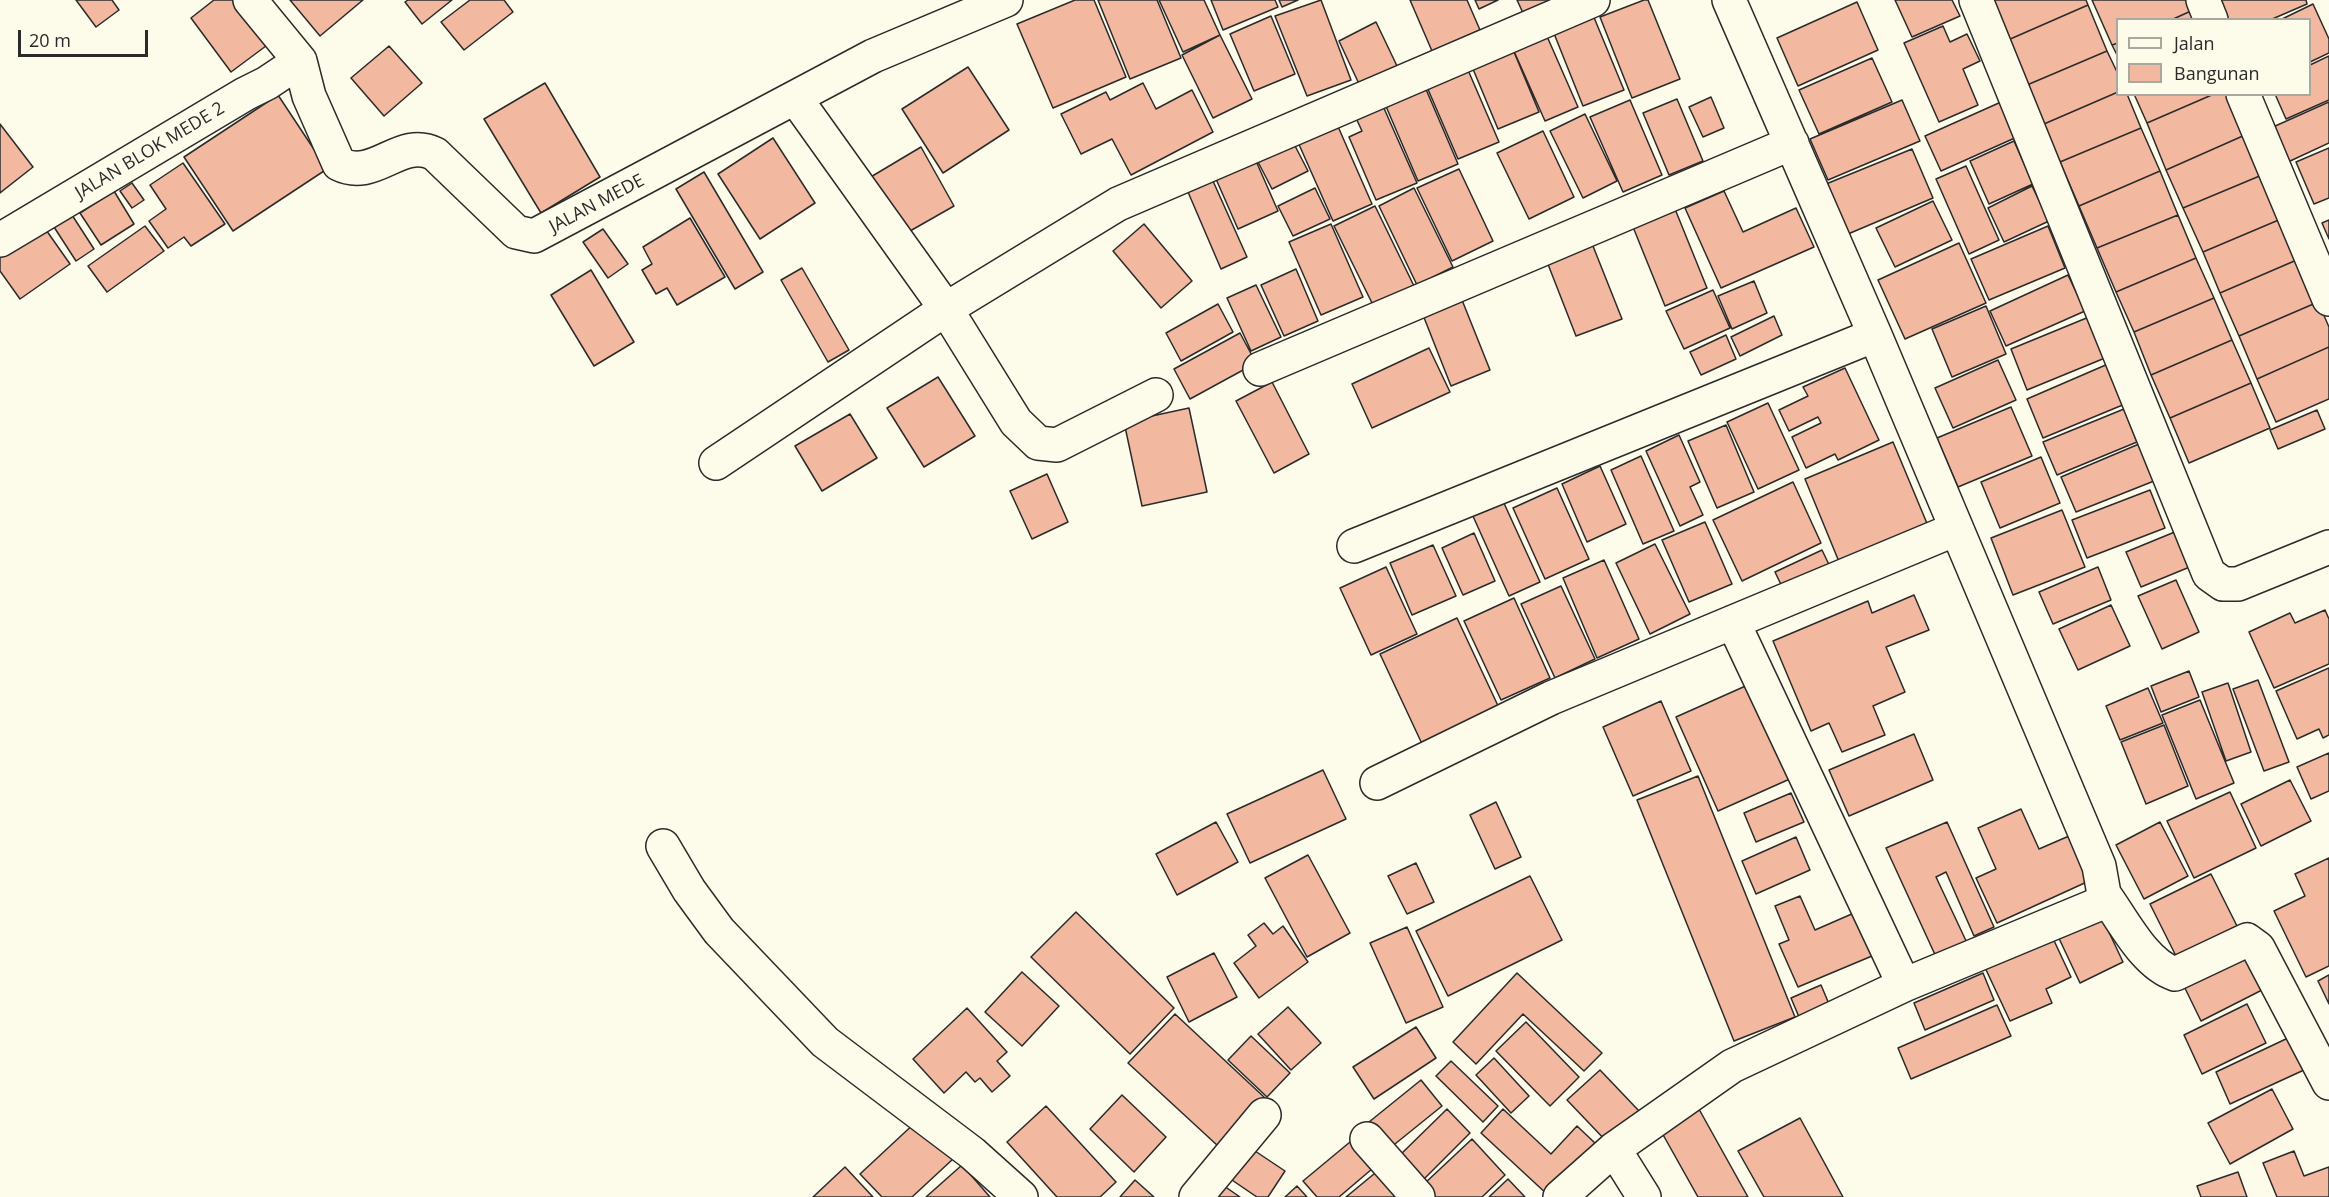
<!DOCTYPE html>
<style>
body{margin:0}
#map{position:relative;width:2329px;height:1197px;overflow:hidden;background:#fdfbea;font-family:"Open Sans",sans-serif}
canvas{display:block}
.legend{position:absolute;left:2116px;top:18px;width:195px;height:78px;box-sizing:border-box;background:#fdfbea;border:2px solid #a9a89e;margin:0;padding:8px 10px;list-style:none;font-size:18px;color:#2b2b2b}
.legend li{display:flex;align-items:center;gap:12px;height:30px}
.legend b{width:30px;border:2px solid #a9a89e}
.scale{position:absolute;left:18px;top:30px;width:130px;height:27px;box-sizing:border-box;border:3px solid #2b2b2b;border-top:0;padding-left:8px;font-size:18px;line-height:21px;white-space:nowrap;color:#2b2b2b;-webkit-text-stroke:4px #fdfbea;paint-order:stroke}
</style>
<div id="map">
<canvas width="2329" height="1197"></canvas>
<ul class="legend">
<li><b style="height:8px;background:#fdfbea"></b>Jalan</li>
<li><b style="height:16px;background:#f2b8a0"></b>Bangunan</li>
</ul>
<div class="scale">20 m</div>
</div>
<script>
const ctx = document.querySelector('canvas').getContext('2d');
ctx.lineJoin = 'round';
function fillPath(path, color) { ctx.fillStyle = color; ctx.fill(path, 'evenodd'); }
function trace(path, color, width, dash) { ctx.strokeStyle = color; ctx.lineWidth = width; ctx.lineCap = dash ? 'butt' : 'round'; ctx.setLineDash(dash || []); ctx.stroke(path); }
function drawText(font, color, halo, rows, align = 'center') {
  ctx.font = font + ' "Open Sans",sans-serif'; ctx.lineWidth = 4.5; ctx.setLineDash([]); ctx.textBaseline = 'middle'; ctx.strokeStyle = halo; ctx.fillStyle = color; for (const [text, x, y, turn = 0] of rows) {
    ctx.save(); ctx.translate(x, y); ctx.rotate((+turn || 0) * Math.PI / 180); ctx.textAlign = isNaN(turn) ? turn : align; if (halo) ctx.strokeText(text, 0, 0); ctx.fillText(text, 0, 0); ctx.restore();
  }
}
const building = new Path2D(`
 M76 0H112L119 10 96 27Z
 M214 0H244L274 40 231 72 191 18Z
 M290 0H363L320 36Z
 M408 0H452L422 24 405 2Z
 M470 0H504L513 12 464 50 441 22Z
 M1075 0H1094L1126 77 1053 108 1017 24Z
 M1098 0H1157L1181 58 1130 79Z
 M1159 0H1204L1220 35 1183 52Z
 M1211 0H1275L1278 7 1223 30Z
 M1279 0H1298L1282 7Z
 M1321 0 1351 80 1307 96 1275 16Z
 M1410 0H1467L1480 30 1432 51Z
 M1475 0H1498L1479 9Z
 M1517 0H1553L1523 13Z
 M1644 0H1648L1680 79 1632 98 1600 17Z
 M1895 0H1952L1960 16 1912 37Z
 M1990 0H2086L2088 5 2008 40Z
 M2092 0H2186L2191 11 2171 20H2118V43L2112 45Z
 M2216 0H2306L2307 4 2270 20H2224Z
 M1857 2 1878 50 1798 86 1777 38Z
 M2313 4 2329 39V53L2310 62V20H2280Z
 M2088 5 2107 51 2027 85 2008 40Z
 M2191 11 2195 20H2171Z
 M1593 15 1624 90 1583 106 1553 31Z
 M1271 16 1295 74 1254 91 1230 34Z
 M1376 22 1398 68 1360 86 1339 41Z
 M1943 26 1950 42 1967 34 1980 61 1963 69 1978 105 1939 122 1904 43Z
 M1546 34 1578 107 1545 121 1513 49Z
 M1220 35 1252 99 1213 118 1182 55Z
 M2118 43V57L2112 45Z
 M389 46 422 83 384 116 351 78Z
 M2107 51 2118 74V92L2044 124 2027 85Z
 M1514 52 1539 112 1498 129 1473 69Z
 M2329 56V100L2286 119 2275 94H2310V65Z
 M1872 58 1892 102 1819 134 1799 90Z
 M968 67 1009 130 943 173 902 109Z
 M1468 70 1499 142 1458 159 1427 87Z
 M545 83 600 177 541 213 484 119Z
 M1143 83 1156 109 1192 90 1213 132 1131 175 1112 139 1081 154 1061 114 1106 92 1110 100Z
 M1425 87 1458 164 1418 181 1385 104Z
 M2118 92V94H2127L2141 128 2060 162 2044 124Z
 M2134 94H2214L2147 123Z
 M2214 94H2227L2245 135 2166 170 2147 123Z
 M278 95 327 169 233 231 184 157Z
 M1711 97 1724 128 1703 137 1689 107Z
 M1677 99 1703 161 1669 175 1643 113Z
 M1630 100 1662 175 1623 192 1590 117Z
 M1902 100 1920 141 1828 180 1810 139Z
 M2001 102 2017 137 1941 171 1925 136Z
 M2329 102V143L2288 162 2273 127Z
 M1383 106 1417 183 1376 200 1349 137 1362 131 1356 118Z
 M1585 114 1617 181 1583 198 1550 131Z
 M1336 122 1372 204 1333 221 1297 140Z
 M0 124 33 167 0 193Z
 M2141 128 2160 171 2079 206 2060 162Z
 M1543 131 1574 197 1529 219 1497 153Z
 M2245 135 2262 175 2183 208 2166 170Z
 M773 138 815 203 760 239 718 174Z
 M1292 140 1308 171 1272 189 1256 158Z
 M2014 141 2033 184 1989 204 1970 161Z
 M921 147 954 206 903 235 869 178Z
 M2329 148V198L2314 204 2296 162Z
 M1912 149 1933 198 1848 234 1826 184Z
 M1256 161 1278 211 1238 229 1216 179Z
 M183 163 225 224 191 246 184 237 168 248 149 221 166 209 150 185Z
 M1966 166 1999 240 1969 254 1936 179Z
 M1459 169 1493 241 1452 261 1417 188Z
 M2160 171 2178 215 2097 248 2079 206Z
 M704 172 763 272 735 289 676 189Z
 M2262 175 2281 219 2203 252 2183 208Z
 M1213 181 1247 257 1221 269 1188 192Z
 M132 183 144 200 132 208 120 191Z
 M2032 186 2049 221 2004 242 1988 208Z
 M1315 188 1330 219 1293 236 1278 206Z
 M1414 188 1453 267 1417 285 1379 206Z
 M114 191 134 224 101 245 80 213Z
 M1724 191 1743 232 1796 208 1814 247 1721 288 1685 208Z
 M1933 201 1952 240 1895 267 1876 228Z
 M1375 206 1414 286 1373 305 1334 226Z
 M1675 209 1707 288 1665 306 1633 227Z
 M72 215 94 249 76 261 54 227Z
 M2178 215 2196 258 2116 292 2097 248Z
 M690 218 725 277 677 305 667 288 656 294 642 270 652 264 643 247Z
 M2281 219 2299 259 2220 293 2203 252Z
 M2329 220V239L2322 223Z
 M1144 224 1192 281 1161 308 1113 251Z
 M1331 224 1363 297 1321 315 1289 242Z
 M145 226 164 251 107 292 88 266Z
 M2048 226 2065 268 1989 300 1971 259Z
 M44 227 70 264 20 299 0 271V256Z
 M603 229 628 264 608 278 583 242Z
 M1589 236 1622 319 1576 336 1544 254Z
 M1959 243 1986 303 1905 339 1878 280Z
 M2196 258 2214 298 2134 332 2116 292Z
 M2299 259 2318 302 2239 336 2220 293Z
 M802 268 849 350 828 362 781 280Z
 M1296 269 1318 321 1284 336 1261 285Z
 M591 270 634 342 594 366 551 295Z
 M2068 275 2085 311 2006 346 1990 311Z
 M1754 281 1767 313 1732 329 1718 296Z
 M1256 285 1281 337 1251 351 1227 298Z
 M1713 290 1730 328 1684 349 1666 311Z
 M2214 298 2232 340 2151 375 2134 332Z
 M1462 300 1490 370 1451 386 1423 315Z
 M2318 302 2329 327V347L2257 379 2239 336Z
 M1218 304 1233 332 1181 361 1166 333Z
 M1986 306 2006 354 1952 377 1932 329Z
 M1774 316 1782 335 1740 356 1731 337Z
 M2089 317 2105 358 2027 390 2011 349Z
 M1240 333 1256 363 1190 399 1174 369Z
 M1726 335 1736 359 1701 375 1690 352Z
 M2232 340 2251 383 2170 418 2151 375Z
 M2329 347V399L2276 422 2257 379Z
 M1429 348 1450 392 1372 428 1352 384Z
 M1998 360 2016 400 1953 428 1935 388Z
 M2108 364 2125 404 2043 438 2027 399Z
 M1845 368 1879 440 1838 460 1835 454 1806 468 1792 437 1821 423 1818 417 1789 431 1779 410 1808 396 1803 387Z
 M938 377 975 436 924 467 887 408Z
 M1272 382 1309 454 1274 473 1236 401Z
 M2251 383 2270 428 2189 463 2170 418Z
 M1768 403 1799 470 1758 489 1727 422Z
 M2011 407 2032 456 1958 487 1937 438Z
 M1189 408 1207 492 1142 506 1124 422Z
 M2124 409 2137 442 2057 475 2043 442Z
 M2317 410 2325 429 2278 449 2270 430Z
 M850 414 877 458 822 491 795 446Z
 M1726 425 1754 492 1717 508 1688 441Z
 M1679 435 1700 482 1690 487 1703 515 1680 526 1646 451Z
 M1893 442 1931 533 1842 569 1805 479Z
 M2139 444 2154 481 2076 512 2061 477Z
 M1641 456 1674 531 1643 544 1611 470Z
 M2041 457 2060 503 2000 528 1981 482Z
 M1600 466 1626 524 1587 542 1562 484Z
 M1047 474 1068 522 1032 539 1010 491Z
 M1793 482 1821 543 1742 581 1713 520Z
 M1557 488 1589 559 1545 579 1513 508Z
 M2150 490 2165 528 2087 558 2072 520Z
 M1503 501 1540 582 1509 596 1472 514Z
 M2062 510 2085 567 2013 595 1991 538Z
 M1705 522 1732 584 1689 602 1662 540Z
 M2182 529 2197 564 2141 587 2126 552Z
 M1474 533 1495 581 1463 595 1442 548Z
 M1655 544 1690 614 1650 634 1616 563Z
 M1433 545 1456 596 1412 615 1390 563Z
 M1822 550 1833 573 1786 595 1775 572Z
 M1604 560 1639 639 1597 658 1563 578Z
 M1386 567 1417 634 1371 655 1340 588Z
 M2098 567 2111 600 2053 624 2039 592Z
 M2176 580 2199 632 2162 649 2138 596Z
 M1561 586 1595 659 1555 678 1521 604Z
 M1914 595 1929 630 1886 647 1905 692 1873 706 1885 735 1842 752 1829 723 1811 731 1773 641 1868 601 1872 613Z
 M1514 598 1550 678 1501 700 1464 621Z
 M2111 605 2130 646 2078 670 2059 629Z
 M2325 610 2329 619V664L2274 688 2249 632 2290 613 2295 623Z
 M1457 618 1500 710 1423 746 1380 654Z
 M2329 668V735L2323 738 2319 729 2297 739 2276 691Z
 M2189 671 2199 697 2161 712 2151 686Z
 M1759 680 1801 774 1718 811 1676 717Z
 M2258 680 2289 762 2264 771 2233 689Z
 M2228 683 2251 752 2226 761 2202 692Z
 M2148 688 2163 723 2120 740 2106 706Z
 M2200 700 2234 783 2196 799 2162 715Z
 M1661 701 1691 771 1633 796 1603 727Z
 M2164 725 2188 786 2146 804 2121 742Z
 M1914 734 1933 780 1849 816 1829 770Z
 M2329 753V791L2311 799 2297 767Z
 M1323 770 1346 819 1250 863 1227 814Z
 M1698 776 1795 1017 1734 1041 1637 800Z
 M2290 780 2311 821 2261 846 2241 804Z
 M2230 792 2256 848 2194 878 2167 821Z
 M1791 793 1804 822 1756 842 1744 813Z
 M1496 802 1521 857 1495 869 1470 815Z
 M2021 809 2039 849 2069 836 2089 881 1997 923 1976 878 1996 869 1978 828Z
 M1216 822 1238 862 1177 895 1156 854Z
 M1947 822 1994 927 1974 936 1946 872 1936 877 1968 945 1937 959 1886 848Z
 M2160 822 2188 876 2144 899 2116 845Z
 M1796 837 1810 870 1756 894 1742 861Z
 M1308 855 1350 933 1307 957 1265 878Z
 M2329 858V966L2306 977 2274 911 2305 896 2295 874Z
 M1416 863 1434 902 1407 914 1388 876Z
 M2211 874 2237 926 2176 956 2150 904Z
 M1530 876 1562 940 1448 996 1416 931Z
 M1800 896 1815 930 1854 913 1872 956 1798 987 1779 944 1789 940 1775 906Z
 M2099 911 2123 962 2080 983 2056 932Z
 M1076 912 1174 1008 1130 1054 1031 957Z
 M1264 923 1273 934 1283 926 1308 962 1259 998 1234 963 1256 946 1248 935Z
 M1407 927 1443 1007 1406 1023 1370 943Z
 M2050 932 2071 977 2046 989 2052 1003 2010 1021 1981 959Z
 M2244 948 2264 989 2201 1021 2181 980Z
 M1214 953 1237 997 1189 1022 1167 977Z
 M1022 972 1059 1006 1022 1046 985 1012Z
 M1517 973 1602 1053 1584 1071 1523 1014 1476 1064 1453 1042Z
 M1983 973 1994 1000 1925 1030 1914 1003Z
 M2329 975V1004L2318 981Z
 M1821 985 1829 1004 1799 1017 1791 998Z
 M2247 1004 2266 1043 2202 1074 2184 1035Z
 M1997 1005 2011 1036 1911 1079 1898 1048Z
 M1288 1007 1321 1043 1291 1070 1258 1034Z
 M967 1008 1007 1052 997 1061 1010 1076 992 1092 980 1078 975 1082 966 1072 944 1093 913 1059Z
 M1175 1014 1264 1097 1218 1146 1128 1063Z
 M1526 1022 1579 1077 1550 1106 1496 1051Z
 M1416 1027 1436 1058 1374 1099 1353 1067Z
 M1251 1036 1290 1073 1267 1097 1228 1060Z
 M2288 1038 2304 1070 2230 1104 2216 1072Z
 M1494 1058 1529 1096 1511 1113 1476 1075Z
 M1451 1061 1498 1106 1483 1122 1436 1076Z
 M1600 1070 1640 1112 1608 1143 1567 1100Z
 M1421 1080 1442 1106 1390 1148 1369 1122Z
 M2272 1089 2293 1129 2230 1164 2208 1123Z
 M1122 1095 1166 1137 1134 1172 1090 1129Z
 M1695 1102 1748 1197H1698L1657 1124Z
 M1046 1106 1116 1182 1100 1197H1057L1007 1142Z
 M1447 1109 1470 1133 1421 1182 1397 1158Z
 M1503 1109 1551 1154 1577 1126 1596 1144 1549 1196 1481 1133Z
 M1800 1118 1843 1197H1764L1738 1151Z
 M918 1120 953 1159 912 1197H882L860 1174Z
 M1356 1137 1379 1163 1339 1197H1317L1303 1181Z
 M1472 1139 1505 1175 1482 1197H1435L1424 1184Z
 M1246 1145 1285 1171 1268 1197H1257L1226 1176Z
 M2294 1151 2304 1176 2329 1167V1197H2277L2263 1163Z
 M962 1165 990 1197H926Z
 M845 1167 873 1197H813Z
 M1380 1169 1399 1197H1346Z
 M2238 1172 2247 1197H2201L2197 1186Z
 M1214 1179 1240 1197H1202Z
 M1508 1179 1525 1197H1489Z
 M1135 1180 1154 1197H1120Z
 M1297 1186 1307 1197H1285Z`);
fillPath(building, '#f2b8a0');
trace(building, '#2b2b2b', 1.5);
const minor = new Path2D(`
 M250 0 300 61 309 96 339 164C375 182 400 136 435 154L516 232 534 236 873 56 1006 0
 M1976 0 2209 574 2223 584H2238L2329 547
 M2203 0 2211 20
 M2243 94 2329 299
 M0 240 245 94 267 83 300 61
 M1260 369 1792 143
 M1156 395 1057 445 1038 443 1016 422 946 309 1118 204 1593 0
 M716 463 946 309 796 99
 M1354 546 1875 335
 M1733 622 1904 985
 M1377 783 1551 698 1956 529
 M663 846 689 890 719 931 825 1042 972 1153 1021 1197
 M2104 894C2123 920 2144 964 2175 974L2247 940 2258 948 2329 1083
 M1367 1139 1418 1197
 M1614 1149 1644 1197
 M1196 1197 1264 1115
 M1560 1197 1614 1149 1732 1066 1904 985 2099 904 2104 894 2099 866 1875 335 1729 0`);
trace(minor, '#2b2b2b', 36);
trace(minor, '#fdfbea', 33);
drawText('18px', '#2b2b2b', '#fdfbea', [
 ["JALAN BLOK MEDE 2",150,151,-31],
 ["JALAN MEDE",597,204,-28]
]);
</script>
